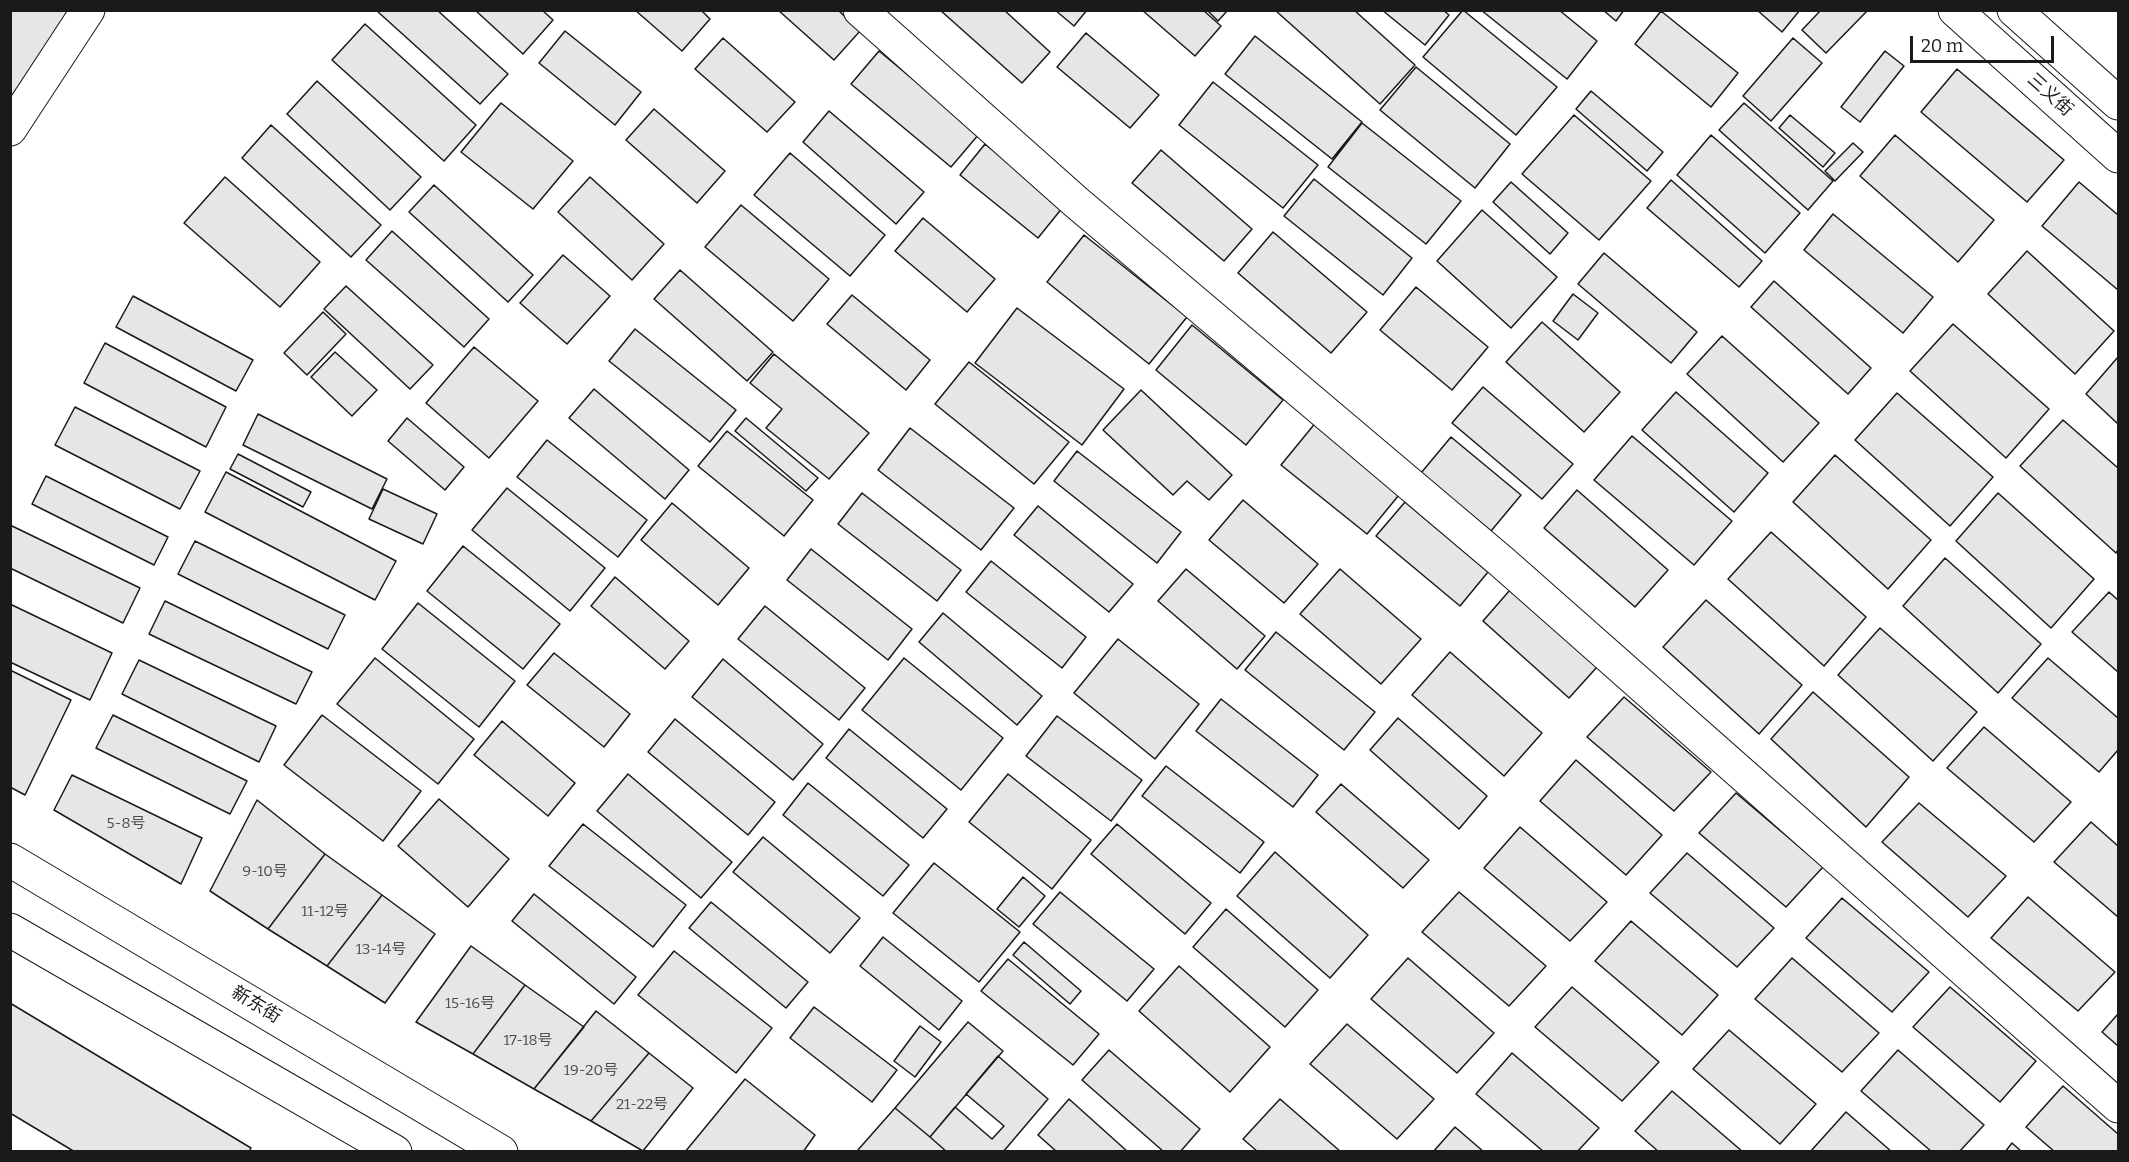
<!DOCTYPE html>
<meta charset="utf-8">
<style>
body{margin:0}
#map{position:relative;width:2129px;height:1162px;overflow:hidden;background:#fff;font-family:Bitter,serif}
canvas{display:block}
.frame{position:absolute;inset:0;border:12px solid #1a1a1a;pointer-events:none}
.scale{position:absolute;left:1910px;top:36px;width:144px;height:27px;box-sizing:border-box;border:3px solid #1a1a1a;border-top:0;padding-left:8px;font-size:18px;line-height:21px;white-space:nowrap;color:#1a1a1a;-webkit-text-stroke:4px #fff;paint-order:stroke}
</style>
<div id="map">
<canvas width="2129" height="1162"></canvas>
<div class="frame"></div>
<div class="scale">20 m</div>
</div>
<script>
const ctx = document.querySelector('canvas').getContext('2d');
ctx.lineJoin = 'round';
function fillPath(path, color) { ctx.fillStyle = color; ctx.fill(path, 'evenodd'); }
function trace(path, color, width, dash) { ctx.strokeStyle = color; ctx.lineWidth = width; ctx.lineCap = dash ? 'butt' : 'round'; ctx.setLineDash(dash || []); ctx.stroke(path); }
function drawText(font, color, halo, rows, align = 'center') {
  ctx.font = font + ' Bitter,"Noto Sans SC",serif'; ctx.lineWidth = 4.5; ctx.setLineDash([]); ctx.textBaseline = 'middle'; ctx.strokeStyle = halo; ctx.fillStyle = color; for (const [text, x, y, turn = 0] of rows) {
    ctx.save(); ctx.translate(x, y); ctx.rotate((+turn || 0) * Math.PI / 180); ctx.textAlign = isNaN(turn) ? turn : align; if (halo) ctx.strokeText(text, 0, 0); ctx.fillText(text, 0, 0); ctx.restore();
  }
}
const building = new Path2D(`
 M10 10H71L10 99Z
 M437 10 508 74 480 104 377 11Z
 M475 10H542L553 20 523 54Z
 M635 10H701L710 19 682 51Z
 M778 10H838L860 31 834 60Z
 M940 10H1004L1050 52 1022 83Z
 M1055 10H1087L1074 26Z
 M1142 10H1203L1221 26 1195 56Z
 M1207 10H1228L1218 21Z
 M1354 10 1415 65 1380 104 1276 11Z
 M1382 10H1443L1449 15 1425 45Z
 M1463 10 1557 87 1516 135 1423 57Z
 M1481 10H1559L1597 41 1567 79Z
 M1603 10H1624L1616 21Z
 M1757 10H1800L1782 32Z
 M1821 10H1868L1826 53 1802 30Z
 M1661 11 1738 73 1711 107 1635 44Z
 M365 24 476 125 444 161 332 60Z
 M565 31 641 92 615 125 539 63Z
 M1086 33 1159 95 1130 128 1057 67Z
 M1255 36 1362 122 1332 159 1225 74Z
 M723 38 795 102 767 132 695 69Z
 M1793 38 1822 63 1771 121 1743 96Z
 M879 51 979 134 951 167 851 84Z
 M1885 51 1904 66 1860 122 1841 107Z
 M1416 67 1510 144 1475 188 1380 110Z
 M1957 69 2064 160 2027 202 1921 112Z
 M317 81 421 177 390 210 287 114Z
 M1213 82 1318 165 1283 208 1179 125Z
 M1591 91 1663 152 1647 171 1576 109Z
 M501 103 573 161 533 209 461 152Z
 M1744 103 1833 181 1808 210 1719 130Z
 M654 109 725 171 697 203 626 140Z
 M829 111 924 192 896 224 803 142Z
 M1574 115 1651 181 1599 240 1522 174Z
 M1790 115 1835 153 1823 167 1779 128Z
 M1362 123 1461 201 1426 244 1328 167Z
 M271 125 381 225 351 257 242 158Z
 M1711 135 1800 213 1765 253 1677 175Z
 M1895 135 1994 220 1958 262 1860 176Z
 M1853 143 1863 152 1835 181 1825 171Z
 M985 144 1063 207 1038 238 960 175Z
 M1161 150 1252 229 1224 261 1132 183Z
 M790 153 885 235 850 276 754 195Z
 M225 177 320 262 280 307 184 223Z
 M590 177 664 244 632 280 558 212Z
 M1314 179 1412 258 1383 295 1284 216Z
 M1671 180 1762 261 1739 287 1647 208Z
 M1511 182 1568 233 1550 254 1493 202Z
 M2079 182 2118 215V290L2042 226Z
 M434 185 533 275 508 302 409 212Z
 M741 205 829 279 793 321 705 247Z
 M1482 210 1557 277 1511 328 1437 261Z
 M1833 214 1933 297 1903 333 1804 250Z
 M923 218 995 279 967 312 895 251Z
 M392 231 489 319 464 347 366 260Z
 M1273 232 1367 312 1331 353 1238 273Z
 M1084 235 1187 317 1149 364 1047 282Z
 M2027 251 2114 331 2075 374 1988 294Z
 M1604 253 1697 332 1671 363 1578 284Z
 M563 255 610 296 567 344 520 303Z
 M680 270 773 352 747 381 654 299Z
 M1774 281 1871 368 1848 394 1751 307Z
 M346 286 433 365 410 389 324 309Z
 M1416 287 1488 347 1452 390 1380 330Z
 M1573 294 1598 313 1578 340 1553 321Z
 M852 295 930 360 906 390 827 324Z
 M133 296 253 360 236 391 116 327Z
 M1017 308 1124 389 1082 445 975 363Z
 M323 312 346 334 307 375 284 353Z
 M1542 322 1620 392 1584 432 1506 362Z
 M1953 324 2049 409 2006 458 1910 371Z
 M1192 325 1283 400 1246 445 1156 370Z
 M635 329 736 410 710 442 609 361Z
 M1722 336 1819 423 1783 462 1687 374Z
 M105 343 226 407 206 447 84 383Z
 M474 347 538 401 489 458 426 403Z
 M335 352 377 390 352 416 311 377Z
 M774 354 869 433 829 479 766 428 782 409 750 383Z
 M2118 357V424L2086 394Z
 M969 362 1069 442 1034 484 935 404Z
 M1483 387 1573 464 1542 499 1452 423Z
 M594 389 689 470 665 499 569 418Z
 M1141 390 1232 475 1209 500 1187 481 1173 495 1103 430Z
 M1676 392 1768 473 1734 512 1642 430Z
 M1897 393 1993 477 1950 526 1855 440Z
 M75 407 200 471 180 509 55 445Z
 M258 414 387 479 372 509 243 445Z
 M407 418 464 467 445 490 388 441Z
 M746 418 818 478 806 491 735 431Z
 M2063 420 2118 468V550L2116 553 2020 466Z
 M1317 421 1403 490 1367 534 1281 465Z
 M910 428 1014 508 981 550 878 470Z
 M727 431 813 500 784 536 698 466Z
 M1632 436 1732 521 1694 565 1594 480Z
 M1451 437 1521 495 1491 531 1421 473Z
 M547 440 647 520 618 557 517 477Z
 M1077 451 1181 532 1157 563 1054 481Z
 M238 454 311 492 303 507 230 469Z
 M1835 455 1931 540 1888 589 1793 502Z
 M226 472 396 561 375 600 205 512Z
 M46 476 168 537 154 565 32 504Z
 M507 488 605 568 570 611 472 530Z
 M383 489 437 514 423 544 369 519Z
 M1577 490 1668 570 1635 607 1544 528Z
 M862 493 961 570 937 601 838 524Z
 M1998 493 2094 579 2051 628 1956 541Z
 M1243 500 1318 564 1284 603 1209 540Z
 M1405 502 1488 572 1460 606 1376 536Z
 M672 503 749 568 718 605 641 540Z
 M1038 506 1133 584 1109 612 1014 535Z
 M10 525 140 588 123 623 10 568Z
 M1771 532 1866 617 1824 666 1728 579Z
 M195 541 345 615 328 649 178 574Z
 M463 546 560 624 523 669 427 591Z
 M811 549 912 629 888 660 787 580Z
 M1945 558 2041 644 1998 693 1903 606Z
 M991 561 1086 637 1062 668 966 592Z
 M1186 569 1265 636 1237 669 1158 601Z
 M1340 569 1421 639 1381 684 1300 614Z
 M615 577 689 641 665 669 591 606Z
 M1510 590 1597 667 1569 698 1483 621Z
 M2109 592 2118 600V672L2072 632Z
 M1706 600 1802 685 1759 734 1663 647Z
 M165 601 312 672 296 704 149 634Z
 M418 603 515 681 479 727 382 649Z
 M10 604 112 653 90 700 10 662Z
 M765 606 865 688 839 720 738 639Z
 M943 613 1042 696 1017 725 919 642Z
 M1880 628 1977 712 1933 761 1838 675Z
 M1276 632 1375 712 1344 750 1245 670Z
 M1118 639 1199 704 1155 759 1074 693Z
 M1450 652 1542 733 1504 776 1412 695Z
 M554 653 630 714 604 747 527 685Z
 M375 658 474 739 438 784 337 704Z
 M904 658 1003 738 961 790 862 710Z
 M2048 658 2118 718V750L2099 772 2012 698Z
 M723 659 823 744 793 780 692 697Z
 M139 660 276 726 259 762 122 694Z
 M10 670 71 700 25 795 10 787Z
 M1813 692 1909 777 1866 827 1771 739Z
 M1624 697 1711 772 1674 811 1587 737Z
 M1221 699 1318 775 1293 807 1196 731Z
 M113 715 247 781 230 814 96 748Z
 M322 715 421 791 383 841 284 765Z
 M1057 716 1142 780 1111 821 1026 756Z
 M1398 718 1487 796 1459 829 1370 750Z
 M675 719 775 802 748 835 648 752Z
 M502 721 575 783 548 816 474 755Z
 M1984 727 2071 802 2034 842 1947 768Z
 M849 729 947 809 923 838 826 758Z
 M1576 760 1662 835 1626 875 1540 801Z
 M1166 766 1264 842 1240 873 1142 796Z
 M628 774 732 862 701 898 597 811Z
 M1008 774 1091 840 1052 889 969 822Z
 M72 775 202 838 181 884 54 810Z
 M808 783 909 865 883 896 783 815Z
 M1341 784 1429 860 1403 888 1316 812Z
 M1736 793 1823 867 1786 907 1699 833Z
 M439 799 509 859 468 907 398 846Z
 M257 800 325 854 268 929 210 891Z
 M1919 803 2006 876 1968 917 1882 842Z
 M2091 822 2118 846V917L2054 862Z
 M583 824 686 905 653 947 549 866Z
 M1117 824 1211 903 1185 934 1091 854Z
 M1520 827 1607 902 1570 941 1484 868Z
 M763 837 860 918 830 953 733 872Z
 M1275 852 1368 935 1330 978 1237 896Z
 M1687 853 1774 928 1737 967 1650 893Z
 M325 854 382 895 327 966 268 929Z
 M934 863 1020 932 979 982 893 913Z
 M1023 877 1045 896 1019 927 997 909Z
 M1060 892 1154 969 1127 1001 1033 924Z
 M1459 892 1546 966 1509 1006 1422 932Z
 M534 894 636 977 614 1004 512 921Z
 M382 895 435 934 385 1003 327 966Z
 M2028 897 2115 972 2078 1011 1991 938Z
 M1842 898 1929 972 1892 1012 1806 938Z
 M711 902 808 982 786 1008 689 928Z
 M1226 909 1318 990 1285 1027 1193 947Z
 M1631 921 1718 995 1682 1035 1595 961Z
 M883 937 962 1001 939 1030 860 966Z
 M1024 942 1081 991 1070 1004 1013 955Z
 M471 946 525 985 473 1054 416 1022Z
 M674 951 772 1028 736 1073 638 995Z
 M1408 958 1494 1033 1457 1073 1371 999Z
 M1792 958 1879 1033 1842 1072 1755 999Z
 M1008 959 1099 1034 1073 1065 981 991Z
 M1179 966 1270 1047 1230 1092 1139 1011Z
 M525 985 584 1027 534 1089 473 1054Z
 M1572 987 1659 1062 1622 1101 1535 1027Z
 M1950 987 2036 1061 2000 1102 1913 1027Z
 M10 1003 251 1148 249 1152H75L10 1113Z
 M814 1007 897 1070 872 1102 790 1038Z
 M596 1011 649 1053 591 1121 534 1089Z
 M2118 1014V1046L2102 1032Z
 M968 1022 1003 1051 930 1137 895 1108Z
 M1347 1024 1434 1099 1397 1139 1310 1064Z
 M920 1026 941 1042 915 1077 894 1061Z
 M1729 1030 1816 1104 1780 1144 1693 1069Z
 M1109 1050 1200 1129 1180 1152H1164L1082 1080Z
 M1898 1050 1984 1125 1959 1152H1932L1861 1091Z
 M649 1053 693 1088 643 1151 591 1121Z
 M1512 1053 1599 1128 1577 1152H1544L1476 1094Z
 M998 1056 1048 1099 1003 1152H947L930 1137 955 1107 992 1139 1004 1126 966 1094Z
 M745 1079 815 1135 803 1152H685Z
 M2063 1086 2118 1134V1152H2055L2026 1127Z
 M1672 1091 1743 1152H1659L1635 1131Z
 M1069 1099 1128 1152H1057L1038 1135Z
 M1280 1099 1341 1152H1258L1243 1139Z
 M895 1108 930 1137 947 1152 857 1151Z
 M1846 1112 1892 1152H1810Z
 M1455 1127 1484 1152H1433Z
 M2012 1143 2022 1152H2005Z`);
fillPath(building, '#e6e6e6');
trace(building, '#1a1a1a', 1.5);
const minor = new Path2D(`
 M860 10 1076 202 1502 562 2118 1106
 M10 129 88 10`);
const major = new Path2D(`
 M1955 10 2118 156
 M2014 10 2118 103
 M10 860 501 1152
 M10 930 395 1152`);
trace(minor, '#1a1a1a', 35);
trace(major, '#1a1a1a', 35);
trace(minor, '#fff', 33);
trace(major, '#fff', 33);
drawText('15px', '#4d4d4d', null, [
 ["5-8号",126,824],
 ["9-10号",265,872],
 ["11-12号",325,912],
 ["13-14号",381,950],
 ["15-16号",470,1004],
 ["17-18号",528,1041],
 ["19-20号",591,1071],
 ["21-22号",642,1105]
]);
drawText('18px', '#1a1a1a', '#fff', [
 ["三义街",2050,95,42],
 ["新东街",256,1005,31]
]);
</script>
